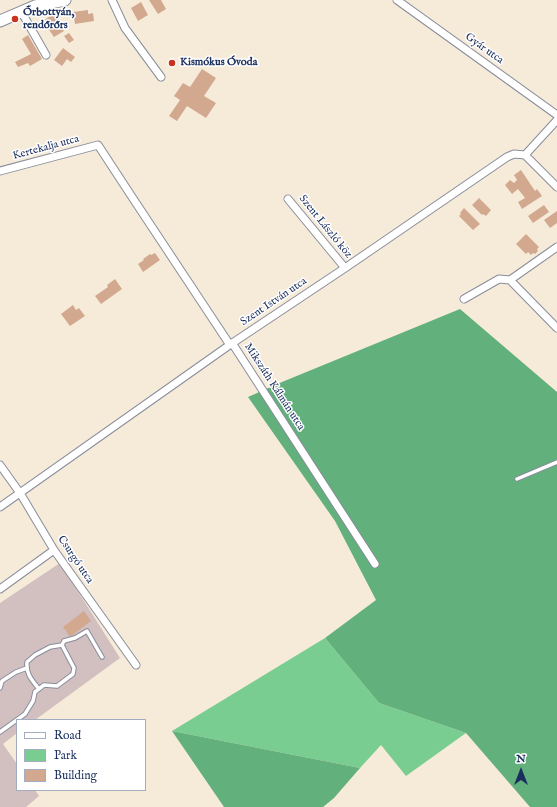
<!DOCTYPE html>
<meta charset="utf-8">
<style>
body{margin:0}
#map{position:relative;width:557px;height:807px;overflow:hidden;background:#f6ebd9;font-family:"IM FELL English",serif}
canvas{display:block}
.legend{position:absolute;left:16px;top:719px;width:130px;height:72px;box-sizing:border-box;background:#fff;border:1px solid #a4acbf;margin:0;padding:5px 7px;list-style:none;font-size:12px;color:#1b2f5e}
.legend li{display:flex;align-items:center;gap:8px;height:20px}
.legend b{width:20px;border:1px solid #a4acbf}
.north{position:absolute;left:501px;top:751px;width:40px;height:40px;-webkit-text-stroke:3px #fff;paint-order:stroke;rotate:0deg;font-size:11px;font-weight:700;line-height:16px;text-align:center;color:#1b2f5e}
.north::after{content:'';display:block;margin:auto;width:14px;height:18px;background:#1b2f5e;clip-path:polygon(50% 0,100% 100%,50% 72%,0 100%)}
</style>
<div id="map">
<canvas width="557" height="807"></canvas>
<ul class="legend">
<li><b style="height:5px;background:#fff"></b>Road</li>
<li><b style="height:11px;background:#79cd91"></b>Park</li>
<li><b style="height:11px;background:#d2a98f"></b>Building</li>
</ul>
<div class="north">N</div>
</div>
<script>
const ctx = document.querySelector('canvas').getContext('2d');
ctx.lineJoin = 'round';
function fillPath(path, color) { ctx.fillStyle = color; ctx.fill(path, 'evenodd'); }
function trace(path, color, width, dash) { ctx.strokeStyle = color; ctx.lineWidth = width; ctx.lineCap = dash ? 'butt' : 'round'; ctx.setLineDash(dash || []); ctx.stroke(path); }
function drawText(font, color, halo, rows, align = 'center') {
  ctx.font = font + ' "IM FELL English",serif'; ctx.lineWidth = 3; ctx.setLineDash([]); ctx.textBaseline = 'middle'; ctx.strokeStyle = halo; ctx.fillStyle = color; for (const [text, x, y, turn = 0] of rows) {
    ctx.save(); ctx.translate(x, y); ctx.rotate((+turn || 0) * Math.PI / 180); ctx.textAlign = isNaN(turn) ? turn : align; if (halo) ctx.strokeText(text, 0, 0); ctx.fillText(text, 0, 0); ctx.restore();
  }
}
fillPath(new Path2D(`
 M60 563 120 658 35 720H17V733L3 744 17 764V790H35L39 796 26 807H0V603Z`), '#d2bfc0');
fillPath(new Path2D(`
 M325 638 379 703 466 733 406 776 381 745 360 768 172 731Z`), '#79cd91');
fillPath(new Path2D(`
 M460 309 557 392V807H530L466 733 379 703 325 638 376 600 335 521 248 397 282 382Z
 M172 731 360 768 334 798 323 807H224Z`), '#62b07b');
fillPath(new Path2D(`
 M149 0H161L166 9 158 14Z
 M141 2 148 15 138 21 131 8Z
 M88 10V14L93 13 94 21 75 24 73 12Z
 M53 14 56 19 58 18 64 27 62 28 64 31 54 37 43 21Z
 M69 33 74 40 69 43 64 36Z
 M28 35 42 59 30 66 28 63 18 67 15 62 31 54 22 39Z
 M63 48 75 57 71 62 67 59 62 66 54 60Z
 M202 69 216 78 204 96 216 103 206 118 187 106 177 121 169 116 180 100 174 96 183 83 190 87Z
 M521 170 535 191 537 189 542 196 522 209 518 202 525 198 518 189 512 194 505 185 510 180 514 183 517 180 514 175Z
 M479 198 491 210 486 216 483 214 482 215 472 205Z
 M544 205 549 212 533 223 528 216Z
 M464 208 480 224 473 230 459 216 461 214 460 213Z
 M557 211V223L550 228 544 220Z
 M526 234 539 247 537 249 538 251 535 254 533 253 531 255 528 252 526 254 516 244Z
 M155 253 160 260 143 272 138 264 144 260 143 259 150 254 151 255Z
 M115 279 122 289 101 304 95 296 108 287 107 285Z
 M73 305 76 310 79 308 85 316 70 326 61 314Z
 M84 611 91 621 70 637 63 627Z`), '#d2a98f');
const service = new Path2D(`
 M517 479 557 462
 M0 688 2 681 16 672 27 668
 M39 689C31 679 26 674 27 662L35 655 50 647 62 645
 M0 732 25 714 33 701 35 692 44 685 57 686 73 674 74 668 62 645 64 641 75 638 87 631 102 657`);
const minor = new Path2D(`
 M112 0 125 28 161 77
 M397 0 557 115
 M21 11 46 55
 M525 155 557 120
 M525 155 557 187
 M0 171 98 145 134 200 228 342 234 346 375 564
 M288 199 345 268
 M557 247 510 280 557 328
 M464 299 499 279 510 280
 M0 465 20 493 54 550 136 665
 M0 507 231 344 345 268 507 157 514 154 525 155
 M0 589 54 550`);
const secondary = new Path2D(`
 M0 21 35 6 65 0`);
trace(service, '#888d9c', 5.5);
trace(minor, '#888d9c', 9);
trace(secondary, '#888d9c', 13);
trace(service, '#fff', 3.5);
trace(minor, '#fff', 7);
trace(secondary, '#fff', 11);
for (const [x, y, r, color] of [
 [15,19,4,"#c8321e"],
 [172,63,4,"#c8321e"]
]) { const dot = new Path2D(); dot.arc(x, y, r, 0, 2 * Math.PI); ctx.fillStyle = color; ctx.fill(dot); trace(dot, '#fff', 1.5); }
drawText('bold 11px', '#1b2f5e', '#fff', [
 ["Őrbottyán,",23,13],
 ["rendőrőrs",23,26],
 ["Kismókus Óvoda",180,63]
], 'left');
drawText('11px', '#1b2f5e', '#fff', [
 ["Gyár utca",484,49,36],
 ["Kertekalja utca",46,148,-15],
 ["Szent László köz",325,227,51],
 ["Szent István utca",274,302,-34],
 ["Mikszáth Kálmán utca",274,387,57],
 ["Csurgó utca",75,560,56]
]);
</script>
